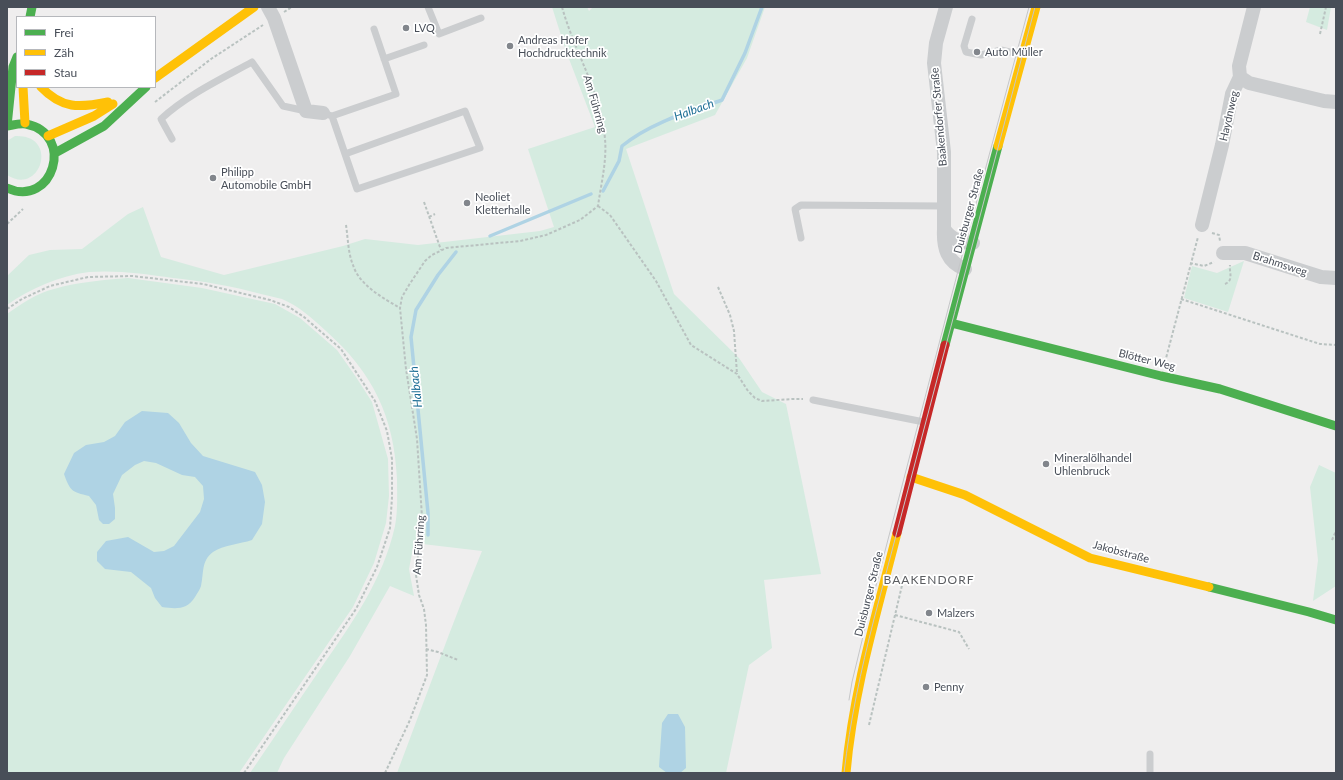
<!DOCTYPE html>
<meta charset="utf-8">
<style>
body{margin:0}
#map{position:relative;width:1343px;height:780px;overflow:hidden;background:#efeeee;font-family:Lato,sans-serif}
canvas{display:block}
.frame{position:absolute;inset:0;border:8px solid #484e58;pointer-events:none}
.legend{position:absolute;left:16px;top:16px;width:140px;height:72px;box-sizing:border-box;background:#fff;border:1px solid #b6b8bc;margin:0;padding:5px 7px;list-style:none;font-size:12px;color:#484e58}
.legend li{display:flex;align-items:center;gap:8px;height:20px}
.legend b{width:20px;border:1px solid #b6b8bc}
</style>
<div id="map">
<canvas width="1343" height="780"></canvas>
<div class="frame"></div>
<ul class="legend">
<li><b style="height:5px;background:#4caf50"></b>Frei</li>
<li><b style="height:5px;background:#ffc107"></b>Zäh</li>
<li><b style="height:5px;background:#c62828"></b>Stau</li>
</ul>
</div>
<script>
const ctx = document.querySelector('canvas').getContext('2d');
ctx.lineJoin = 'round';
function fillPath(path, color) { ctx.fillStyle = color; ctx.fill(path, 'evenodd'); }
function trace(path, color, width, dash) { ctx.strokeStyle = color; ctx.lineWidth = width; ctx.lineCap = dash ? 'butt' : 'round'; ctx.setLineDash(dash || []); ctx.stroke(path); }
function drawText(font, color, halo, rows, align = 'center') {
  ctx.font = font + ' Lato,sans-serif'; ctx.lineWidth = 3.5; ctx.setLineDash([]); ctx.textBaseline = 'middle'; ctx.strokeStyle = halo; ctx.fillStyle = color; for (const [text, x, y, turn = 0] of rows) {
    ctx.save(); ctx.translate(x, y); ctx.rotate((+turn || 0) * Math.PI / 180); ctx.textAlign = isNaN(turn) ? turn : align; if (halo) ctx.strokeText(text, 0, 0); ctx.fillText(text, 0, 0); ctx.restore();
  }
}
fillPath(new Path2D(`
 M552 7H587L589 11 593 7H765L747 58 715 115 626 149 674 294 739 358 762 392 786 404 821 574 764 580 772 648 749 665 726 773H397C425 699 452 624 482 551L414 543 409 569 414 596 390 586 350 656 284 758 277 773H250C274 738 297 703 321 668 352 623 383 580 395 526 398 511 397 494 397 479 394 416 373 373 326 331 313 319 299 306 282 299 275 297 268 296 261 294 232 286 203 281 173 278 146 274 117 270 89 272 59 276 31 288 7 305V276L29 255 50 250 82 249 128 214 143 207 161 257 224 275 343 246 365 239 418 245 540 231 554 227 528 149 595 127 566 51Z
 M1310 7H1331L1327 30 1306 22Z
 M15 136C60 134 41 197 7 175V141Z
 M1244 261 1228 312 1184 298 1192 266 1217 273Z
 M128 278 202 288 275 304 300 318 337 350 356 377 372 402 388 459 389 496 386 523 374 563 353 607 239 773H7V314C21 304 37 293 54 289 78 282 103 280 128 278Z
 M1319 465 1336 473V586L1313 601 1318 560 1310 487Z`), '#d5ebe0');
fillPath(new Path2D(`
 M142 411 168 413 179 423 191 443 203 456 255 472 262 485 265 502 262 524 252 540C240 544 223 545 213 552 201 561 204 573 201 586 200 590 197 593 195 597 187 610 176 609 162 607L155 598 151 588 131 572 105 569 97 561V552L106 541 128 537 154 552 164 551 174 546 200 512 204 499 203 486 195 477 182 475 156 463 144 461 135 465 122 475 113 494 115 508V519L109 524H103L99 520 96 505 89 496C72 492 70 491 64 474L74 453 86 445 104 442 115 436 125 422Z
 M668 714H678L685 727 686 768 680 773H667L659 767 662 723Z`), '#afd3e4');
trace(new Path2D(`
 M603 191 619 161 622 146C650 123 688 112 722 100L745 53 762 7
 M490 236 591 194
 M428 535V513L411 337 416 310 438 275 456 252`), '#afd3e4', 3.5);
trace(new Path2D(`
 M284 12 292 7
 M1320 34 1326 7
 M155 102 211 59 263 25
 M424 202 441 250
 M598 206 610 215 656 281 691 345 737 374 748 391 755 398 762 401 793 399H803
 M429 217 435 214
 M7 224 23 209
 M346 225C348 238 348 253 353 265 359 285 383 298 400 308
 M1212 233 1219 235 1220 241
 M1190 263 1204 266 1214 262
 M1225 284C1234 280 1229 273 1230 265
 M718 287 730 315 734 331 737 374
 M1181 299 1320 344 1336 345
 M7 309 22 299 50 286 88 277 132 276 203 284 270 300 289 307 304 317 341 349 375 401 387 431 392 459V497L390 528 377 567 356 609 244 773
 M1165 362 1198 237
 M1332 540 1336 531
 M895 615 959 632 969 649
 M426 649 438 652 458 660
 M869 725 904 577
 M385 773 410 720 427 675 426 625 424 609 419 595 416 575 422 517 417 439 406 369 400 308 402 297 409 285 425 261 432 255 446 248 520 241 546 235 580 220 598 206C601 184 607 161 605 139 601 92 574 51 562 7`), '#b9c2c0', 2, [3, 2]);
trace(new Path2D(`
 M428 7 439 34 481 18
 M972 19 964 46 966 52 981 55 1001 50 1023 55
 M384 59 424 45
 M323 113 332 116 357 189 480 148 465 111 345 154
 M332 116 396 94 374 29
 M172 139 161 119C187 95 221 79 252 62L283 106 306 111
 M801 238 795 209 801 205 944 206
 M813 400 924 422
 M1150 773V754`), '#cbcdcf', 7);
trace(new Path2D(`
 M268 7 274 18 306 111 323 113
 M946 7 936 43 934 63 944 152V229C952 240 960 242 973 243
 M1240 77 1249 83 1324 101 1336 102
 M1202 225 1222 145 1232 94 1240 77 1239 66 1254 7
 M944 229C943 248 947 262 965 269
 M1223 253H1245L1321 277 1336 278`), '#cbcdcf', 14);
trace(new Path2D(`
 M30 17 32 7
 M7 126C13 125 20 123 26 124 76 134 53 209 7 188
 M7 126 13 67 17 57
 M55 153 104 126 146 87
 M951 323 1161 376 1220 389 1336 426
 M945 345 998 146
 M1209 587 1309 612 1336 620`), '#4caf50', 9);
trace(new Path2D(`
 M155 78 254 7
 M23 87 25 123
 M41 87C62 109 79 108 108 102
 M48 136 94 116 113 104
 M998 146 1036 7
 M911 477 965 495 1090 558 1209 587
 M846 773C853 691 877 612 897 533`), '#ffc107', 9);
trace(new Path2D(`
 M897 533 945 345`), '#c62828', 9);
trace(new Path2D(`
 M849 700 852 682 866 624 959 267 1029 7
 M844 773C850 721 861 670 874 619L1035 7`), '#c5c6c8', 1);
for (const [x, y, r, color] of [
 [406,28,4,"#82868c"],
 [510,46,4,"#82868c"],
 [977,52,4,"#82868c"],
 [213,178,4,"#82868c"],
 [467,203,4,"#82868c"],
 [1046,464,4,"#82868c"],
 [929,613,4,"#82868c"],
 [926,687,4,"#82868c"]
]) { const dot = new Path2D(); dot.arc(x, y, r, 0, 2 * Math.PI); ctx.fillStyle = color; ctx.fill(dot); trace(dot, '#fff', 1.5); }
drawText('11px', '#484e58', '#fff', [
 ["LVQ",414,28],
 ["Andreas Hofer",518,40],
 ["Hochdrucktechnik",518,53],
 ["Auto Müller",985,52],
 ["Philipp",221,172],
 ["Automobile GmbH",221,185],
 ["Neoliet",475,197],
 ["Kletterhalle",475,210],
 ["Mineralölhandel",1054,458],
 ["Uhlenbruck",1054,471],
 ["Malzers",937,613],
 ["Penny",934,687]
], 'left');
drawText('11px', '#484e58', '#fff', [
 ["Am Führring",595,104,74],
 ["Haydnweg",1229,116,-77],
 ["Baakendorfer Straße",939,117,-95],
 ["Duisburger Straße",969,211,-75],
 ["Brahmsweg",1280,264,18],
 ["Blötter Weg",1147,360,14],
 ["Am Führring",419,545,-86],
 ["Jakobstraße",1121,552,15],
 ["Duisburger Straße",869,594,-76]
]);
drawText('italic 12px', '#1d6e95', '#fff', [
 ["Halbach",694,110,-20],
 ["Halbach",416,387,-96]
]);
ctx.letterSpacing = '1px';
drawText('12px', '#5b5d61', '#fff', [
 ["BAAKENDORF",929,580]
]);
ctx.letterSpacing = '0px';
</script>
